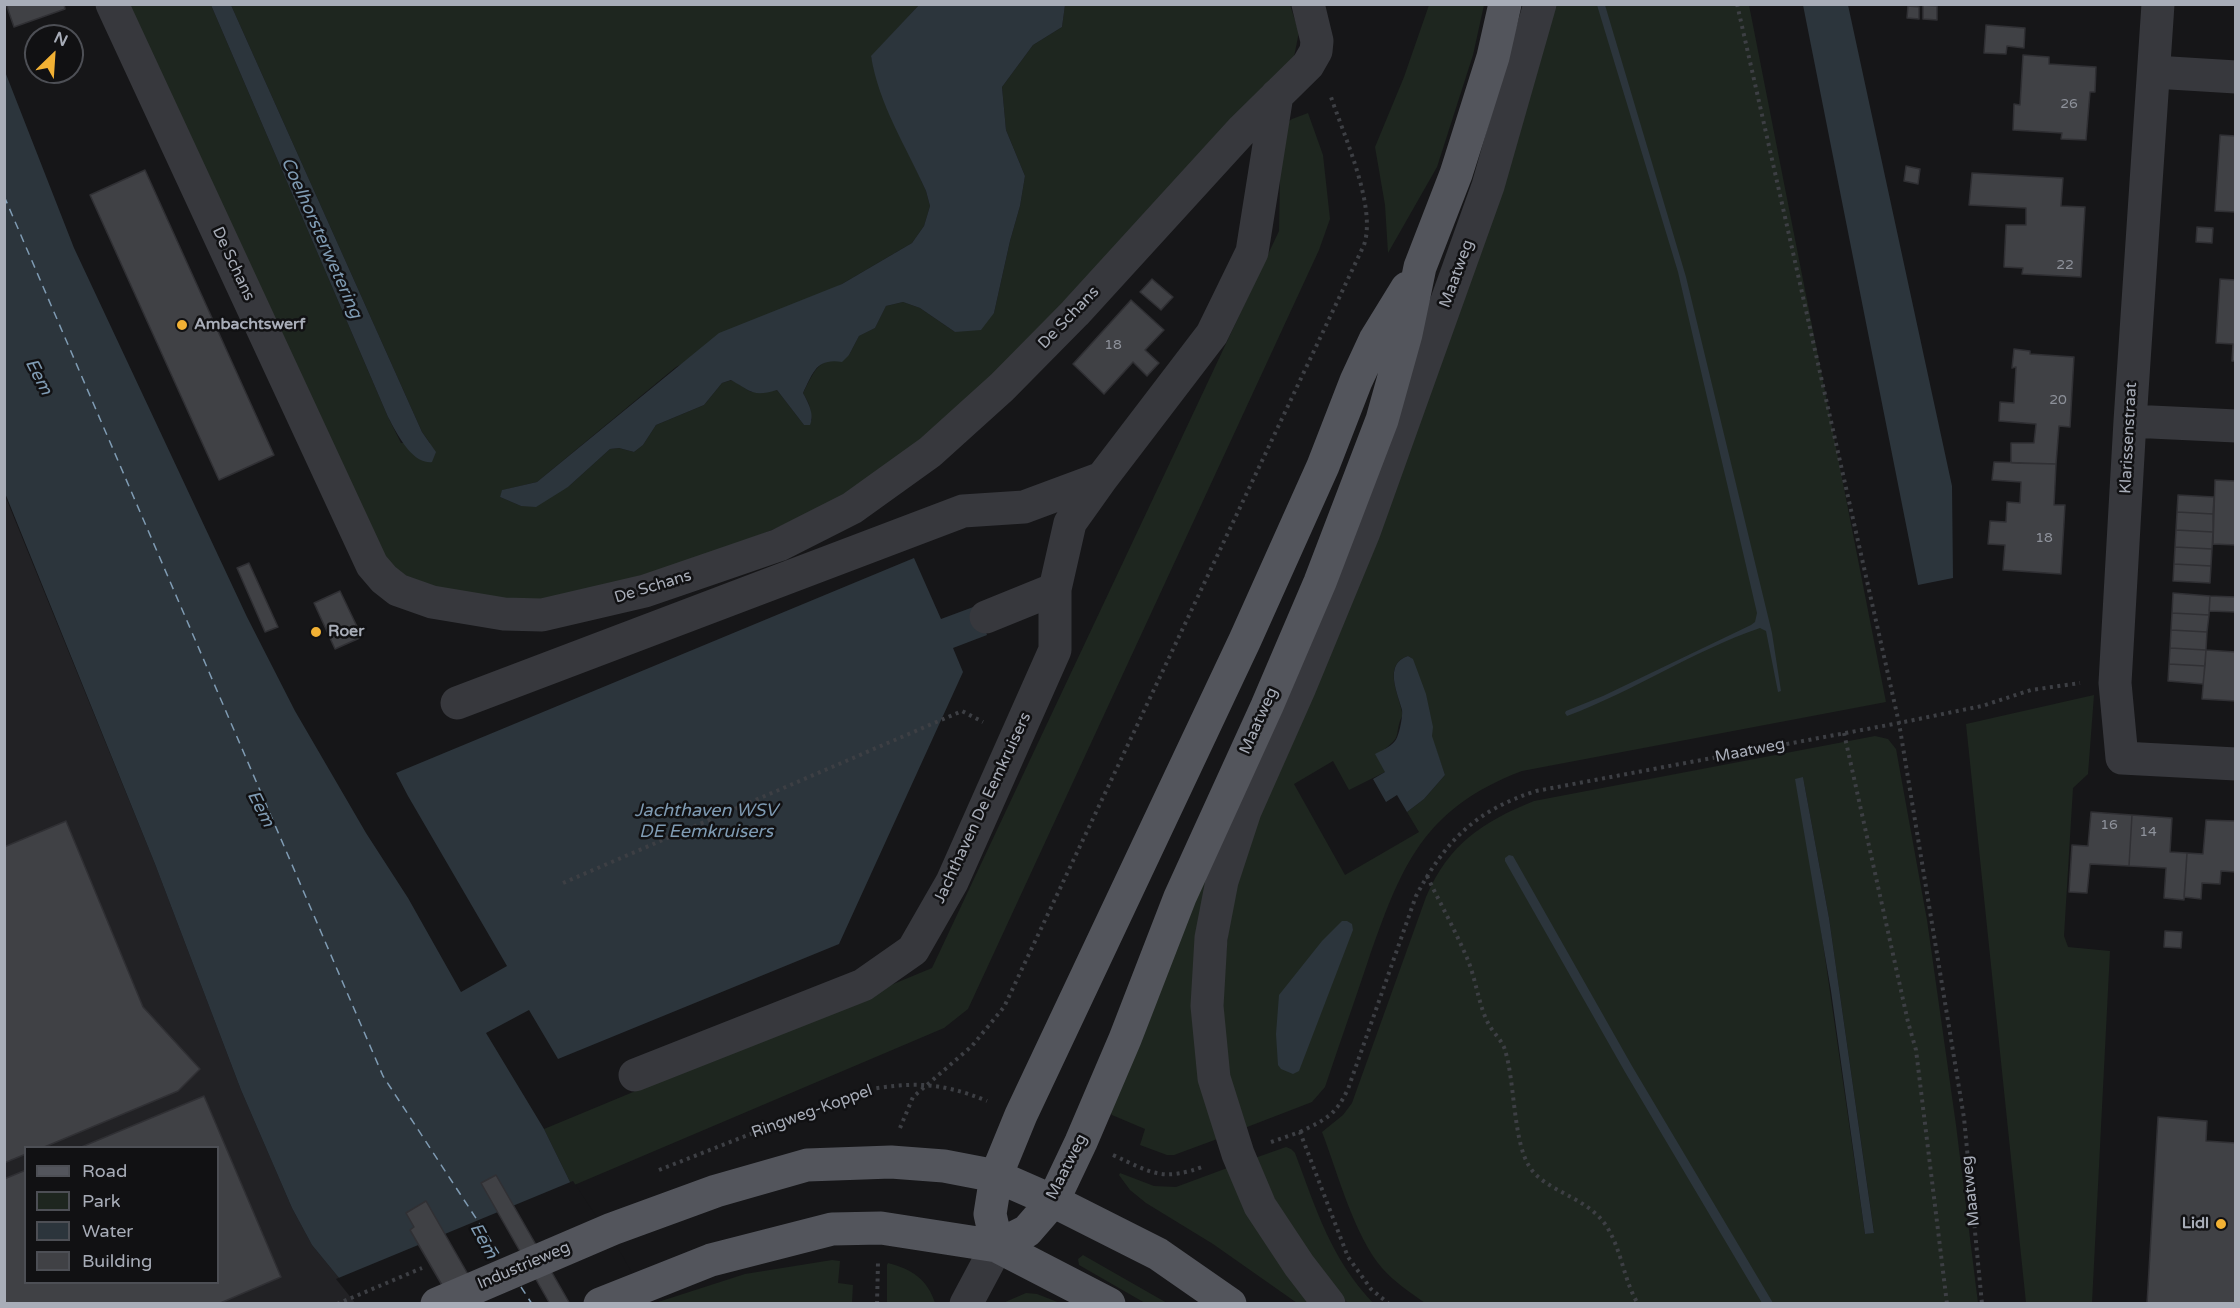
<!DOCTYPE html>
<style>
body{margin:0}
#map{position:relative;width:2240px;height:1308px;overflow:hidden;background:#161618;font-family:"Varela Round",sans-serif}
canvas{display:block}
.frame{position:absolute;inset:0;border:6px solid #a8adb8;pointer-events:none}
.legend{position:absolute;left:24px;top:1146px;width:195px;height:138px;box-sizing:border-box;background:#111113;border:2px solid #4d4f55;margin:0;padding:8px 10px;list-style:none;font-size:18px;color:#a8adb8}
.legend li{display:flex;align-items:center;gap:12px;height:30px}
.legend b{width:30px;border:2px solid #4d4f55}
.north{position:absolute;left:24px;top:24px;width:60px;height:60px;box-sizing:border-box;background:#111113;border:2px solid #4d4f55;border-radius:50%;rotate:25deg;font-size:16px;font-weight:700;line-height:24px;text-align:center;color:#a8adb8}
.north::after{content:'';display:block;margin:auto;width:21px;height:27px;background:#f2b134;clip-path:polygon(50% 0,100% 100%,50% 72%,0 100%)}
</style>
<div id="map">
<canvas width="2240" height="1308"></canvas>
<div class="frame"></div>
<ul class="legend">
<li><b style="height:8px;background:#53555c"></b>Road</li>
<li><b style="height:16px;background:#1e261f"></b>Park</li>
<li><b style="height:16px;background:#2c353c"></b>Water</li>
<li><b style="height:16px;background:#404145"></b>Building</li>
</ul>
<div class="north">N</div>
</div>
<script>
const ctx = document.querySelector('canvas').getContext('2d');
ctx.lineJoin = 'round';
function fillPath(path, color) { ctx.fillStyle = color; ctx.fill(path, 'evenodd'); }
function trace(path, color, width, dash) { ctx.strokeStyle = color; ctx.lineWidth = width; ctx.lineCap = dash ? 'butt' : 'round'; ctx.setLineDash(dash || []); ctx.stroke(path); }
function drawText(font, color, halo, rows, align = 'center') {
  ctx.font = font + ' "Varela Round",sans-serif'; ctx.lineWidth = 5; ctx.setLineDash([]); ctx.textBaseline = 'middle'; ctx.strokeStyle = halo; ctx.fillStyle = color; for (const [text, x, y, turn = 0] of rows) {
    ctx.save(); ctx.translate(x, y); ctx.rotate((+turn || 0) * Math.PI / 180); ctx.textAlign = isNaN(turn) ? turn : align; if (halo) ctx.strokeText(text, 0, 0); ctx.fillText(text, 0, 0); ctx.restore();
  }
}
fillPath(new Path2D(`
 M4 493 155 864 241 1090 292 1208 312 1245 344 1284 356 1303H5ZM26 1148H218V1282H26Z`), '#222225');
fillPath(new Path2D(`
 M123 5H211L388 417 401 443H430L422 432 231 5H919L871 57 906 147 926 191 930 206 924 226 912 243 842 284 676 367 537 482 503 490 500 497 521 506 568 487 610 449 619 448 634 452 643 445 656 425 704 405 722 383 732 380 751 392 777 390 804 425 812 420 809 404 803 393C818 364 816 363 849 355L859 336 875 328 886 306 903 302 920 308 955 332 994 313 1010 241 1020 206 1025 176 1006 130 1002 87 1033 45 1062 27 1065 5H1290L1299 32 1294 57 994 380 906 463 804 516 751 539 641 582 505 606 434 590 395 571 375 548Z
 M1429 5H1484L1473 55 1437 167 1388 253 1385 205 1375 147 1404 77Z
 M1550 5H1749L1886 702 1522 771C1422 809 1401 867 1368 961 1354 1003 1339 1045 1325 1087L1312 1102 1242 1129 1232 1101 1220 1011 1233 885ZM1408 656 1411 658 1431 736 1445 775 1424 799 1407 812 1419 832 1345 875 1294 784 1333 761 1349 790 1385 772V749C1401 736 1395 737 1400 721 1402 715 1403 718 1402 712 1399 695 1382 664 1408 656Z
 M1308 113 1323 155 1330 219 1319 250 968 1009 944 1028 572 1186 544 1129 932 968 1279 231 1280 177 1267 137 1292 119Z
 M2094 695 2088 774 2073 788 2064 936 2068 947 2110 951 2092 1303H2026L1966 724Z
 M1875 736 1888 739 1896 749 1927 920 1956 1125 1978 1303H1425C1411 1293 1394 1282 1382 1268 1354 1235 1338 1174 1322 1132L1343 1115 1352 1103 1426 897C1449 844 1482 822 1534 801ZM1803 777 1829 918 1874 1232 1865 1234 1816 895Z
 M1203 868 1214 871 1220 1138 1174 1155H1167L1140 1145 1145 1129 1112 1115 1110 1112Z
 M1286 1147 1291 1149 1295 1153C1317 1211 1330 1257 1373 1303H1348L1343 1299 1304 1251 1252 1159Z
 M1230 1167 1316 1303H1297L1213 1244 1146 1203 1130 1190 1119 1175 1120 1173 1154 1186 1176 1187Z
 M1083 1255 1167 1303H1145L1079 1265 1078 1259Z
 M832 1260 840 1261 838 1283 853 1285 852 1303H655L745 1274Z
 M888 1263C912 1269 928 1280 935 1303H887V1265Z
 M1026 1293 1037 1294 1060 1303H1003Z`), '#1e261f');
fillPath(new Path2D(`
 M211 5H231L422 432 436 452 432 462C412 465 396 432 388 417Z
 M919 5H1065L1062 27 1033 45 1002 87 1006 130 1025 176 1020 206 1010 241 994 313 981 330 955 332 920 308 903 302 886 306 875 328 859 336 849 355 842 362C816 358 813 373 803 393 808 402 815 415 810 425H804L777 390C753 397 752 392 731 380L722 383 704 405 656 425 643 445 634 452 619 448 610 449 568 487 536 507 521 506 500 497 502 490 537 482 719 333 842 284 912 243 924 226 930 206 926 191C906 146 879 105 871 56Z
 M1597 5H1605L1686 277 1772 633 1781 691 1778 692 1766 631 1760 628C1693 651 1634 691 1567 716L1565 713 1566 711 1603 696 1751 625 1755 622 1757 613 1678 272Z
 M1803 5H1848L1952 486 1953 578 1918 585Z
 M4 69 74 248 247 617 295 711 366 833 408 898 461 992 507 966 408 796 396 773 914 558 941 619 976 606 987 635 953 648 963 672 839 944 558 1059 529 1010 486 1033 544 1129 572 1186 344 1284 312 1245 292 1208 241 1090 155 864 5 493Z
 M1408 656 1413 659 1426 694 1433 727 1432 736 1445 775 1424 799 1407 812 1397 795 1386 802 1373 779 1385 772 1375 754C1381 751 1390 747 1395 741 1399 737 1403 716 1402 710 1398 694 1383 664 1408 656Z
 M1803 777 1829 918 1874 1233 1865 1234 1831 991 1795 779Z
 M1509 855 1513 856 1632 1066 1773 1303H1762L1625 1072 1505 861V858Z
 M1342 921H1347L1352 924 1353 930 1299 1071 1293 1074 1281 1069 1278 1065 1276 1034 1279 995 1322 941Z`), '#2c353c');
fillPath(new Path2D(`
 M573 1181 622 1255 649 1304H356L336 1279Z`), '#161618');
trace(new Path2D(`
 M4 196 383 1076 502 1258
 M521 1287 532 1304`), '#7f9bb3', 1.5, [8, 6]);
const building = new Path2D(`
 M6 4H64L65 9 14 27Z
 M1923 5 1937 6V20L1923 19Z
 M1908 6 1919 7V19L1907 18Z
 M1986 25 2025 28 2024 48 2007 46 2006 54 1984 53Z
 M2023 55 2049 57V64L2096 67 2095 92H2090L2086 140 2061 139 2062 133 2013 130 2014 104 2020 105Z
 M2220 135 2236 136V212L2215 211Z
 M1906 166 1920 169 1918 184 1904 181Z
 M145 170 274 455 219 480 90 195Z
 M1972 173 2063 178 2061 206 2085 207 2081 277 2022 274 2023 268 2004 267 2006 225H2026V208L1969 205Z
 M2197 227 2213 228 2212 243 2196 242Z
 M1152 279 1173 297 1161 310 1140 292Z
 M2220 279 2236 280V361H2232L2233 344 2216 343Z
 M1131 300 1164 330 1145 350 1159 363 1147 376 1133 362 1104 394 1073 364Z
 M2014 349 2030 351V354L2074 357 2070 427 2059 426 2056 464 2011 463V443H2034L2036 424 1999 421 2000 402 2014 403 2016 367 2012 368Z
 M1994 462 2056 464 2054 505H2065L2061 574 2003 570 2005 545 1988 544 1990 521 2006 522 2007 502 2020 503 2021 482 1992 480Z
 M2215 480 2236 481V545L2213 544Z
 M2178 495 2214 497 2213 514 2177 512Z
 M2177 512 2213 514V532L2176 530Z
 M2176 530 2213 532 2212 549 2175 547Z
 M2175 547 2212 549 2211 566 2174 564Z
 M249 563 278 627 265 632 237 568Z
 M2174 564 2211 566 2210 583 2173 581Z
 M340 591 362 637 335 649 314 603Z
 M2173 593 2210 596 2209 615 2172 613Z
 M2210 596 2236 597V612L2209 611Z
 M2172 613 2209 615 2207 632 2171 630Z
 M2171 630 2207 632 2206 650 2170 648Z
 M2170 648 2206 650 2205 666 2169 664Z
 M2206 650 2236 652V701L2202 699Z
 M2169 664 2205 666 2203 684 2168 681Z
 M2091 812 2132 815 2129 866 2090 864 2087 893 2069 892 2072 845 2088 846Z
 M2132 815 2172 818 2170 852 2187 853 2184 900 2164 898 2166 868 2129 866Z
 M2206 820 2236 821V872L2221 871 2220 884 2202 883 2201 899 2184 897 2187 853 2203 854Z
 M66 821 143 1007 200 1069 178 1091 42 1148H26V1154L4 1163V847Z
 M2165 931 2182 932 2181 948 2164 947Z
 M204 1096 281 1277 218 1304H4V1179L26 1170V1282H218V1148H79Z
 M2158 1117 2207 1121 2206 1141 2236 1143V1304H2147Z
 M496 1175 570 1304H550L481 1183Z
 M426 1201 485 1304H453L410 1230 414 1227 406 1213Z`);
fillPath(building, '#404145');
trace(building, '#303034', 1.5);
trace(new Path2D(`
 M1737 4 1899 723 1964 1118 1982 1304
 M1844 733 1908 1022 1916 1050 1947 1304
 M1427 876C1440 903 1455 930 1467 958 1476 979 1478 1003 1488 1023 1493 1033 1502 1040 1505 1050 1515 1082 1513 1140 1529 1166 1544 1191 1585 1196 1605 1224 1622 1249 1623 1279 1638 1304
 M563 883 962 711 983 722
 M900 1128 913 1097 972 1046 1004 1007 1364 245C1377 206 1343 134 1330 94
 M1300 1132C1326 1119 1335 1116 1348 1089L1416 896C1446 840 1475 811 1536 791L1899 723 1982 706 2031 690 2080 683
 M1271 1142 1300 1132 1348 1257 1371 1289 1389 1304
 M1113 1155C1152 1173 1162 1182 1205 1166
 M659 1170 860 1091C910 1082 939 1081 987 1101
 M337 1304 422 1268
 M877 1304 878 1262`), '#3d3f44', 4, [3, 4.5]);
trace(new Path2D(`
 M112 4 372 565 384 579 398 590 432 602 504 614 542 615 645 591 718 566 779 545 852 508 930 452 1002 387 1075 313 1243 129 1308 65 1316 51 1317 41 1308 4
 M2158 4 2130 421 2115 683 2122 758 2236 764
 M2154 72 2236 77
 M2130 421 2236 426
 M986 617 1055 589
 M457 703 963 511 1024 507 1102 478 1212 334 1252 252 1277 95
 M635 1075 863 985 913 950 952 882 1055 650V589L1070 523 1102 478
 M966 1304 997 1246
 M1329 1304 1299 1265 1260 1206 1238 1154 1214 1078 1207 1006 1211 938 1222 881 1245 811 1300 687 1364 532 1488 186 1540 4`), '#37383d', 33);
trace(new Path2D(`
 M997 1246 1027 1231 1053 1201 1081 1142 1125 1039 1180 897 1267 706 1320 582 1382 420 1406 334 1420 267 1456 174 1493 57 1505 4
 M997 1246 990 1214 996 1176 1021 1115 1245 640 1323 466 1356 381 1375 340 1407 288
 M437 1304 612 1229 716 1191 807 1165 891 1162 944 1166 996 1176 1053 1201 1158 1254 1230 1304
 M600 1304 711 1260 832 1229 881 1228 997 1246 1109 1304`), '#53555c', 33);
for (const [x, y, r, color] of [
 [182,325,6,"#f2b134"],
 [316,632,6,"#f2b134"],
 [2221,1224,6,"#f2b134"]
]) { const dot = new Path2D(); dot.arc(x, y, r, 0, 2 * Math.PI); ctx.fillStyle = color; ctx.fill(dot); trace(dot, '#111113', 2); }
drawText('14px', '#8e929b', null, [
 ["26",2069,104],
 ["22",2065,265],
 ["18",1113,345],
 ["20",2058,400],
 ["18",2044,538],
 ["16",2109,825],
 ["14",2148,832]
]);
drawText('16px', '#a8adb8', '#111113', [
 ["De Schans",233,264,65],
 ["Maatweg",1457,274,-70],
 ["De Schans",1069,318,-46],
 ["Klarissenstraat",2129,438,-87],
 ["De Schans",653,587,-17],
 ["Maatweg",1259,721,-66],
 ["Maatweg",1750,751,-11],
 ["Jachthaven De Eemkruisers",983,808,-65],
 ["Ringweg-Koppel",812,1112,-20],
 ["Maatweg",1067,1167,-63],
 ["Maatweg",1971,1191,-96],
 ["Industrieweg",524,1266,-23]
]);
drawText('bold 16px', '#a8adb8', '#111113', [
 ["Ambachtswerf",194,325],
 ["Roer",328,632],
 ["Lidl",2209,1224,"right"]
], 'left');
drawText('italic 18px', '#7f9bb3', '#111113', [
 ["Coelhorsterwetering",321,238,66],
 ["Eem",38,377,63],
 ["Eem",260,809,63],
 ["Jachthaven WSV",706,811],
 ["DE Eemkruisers",706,832],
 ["Eem",483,1241,61]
]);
</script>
